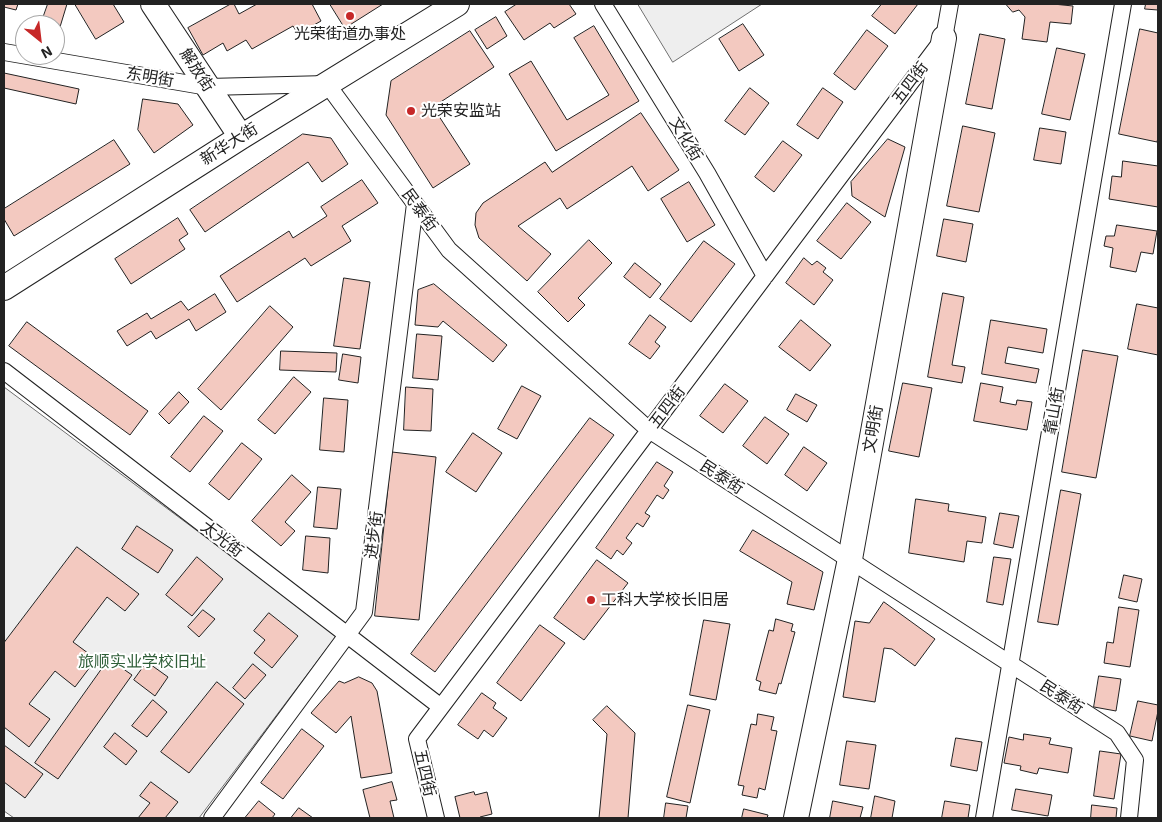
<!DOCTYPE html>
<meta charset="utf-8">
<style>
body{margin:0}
#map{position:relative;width:1162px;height:822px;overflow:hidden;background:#fff;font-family:"Exo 2",sans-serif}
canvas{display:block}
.frame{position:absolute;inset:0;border:5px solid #222;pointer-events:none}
.north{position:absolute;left:15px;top:15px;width:50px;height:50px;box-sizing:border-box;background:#fff;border:1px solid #a7a7a7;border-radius:50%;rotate:151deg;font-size:14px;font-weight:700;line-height:20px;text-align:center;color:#222}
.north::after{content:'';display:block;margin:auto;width:18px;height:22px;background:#c62828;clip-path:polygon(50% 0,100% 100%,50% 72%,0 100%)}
</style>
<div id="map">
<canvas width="1162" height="822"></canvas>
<div class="frame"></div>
<div class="north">N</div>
</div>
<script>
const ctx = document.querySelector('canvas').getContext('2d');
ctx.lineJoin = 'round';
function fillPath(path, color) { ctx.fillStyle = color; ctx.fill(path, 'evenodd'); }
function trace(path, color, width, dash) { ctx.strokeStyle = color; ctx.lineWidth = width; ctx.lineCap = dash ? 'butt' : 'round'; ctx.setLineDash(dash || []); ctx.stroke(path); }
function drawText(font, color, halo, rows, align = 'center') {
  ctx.font = font + ' "Exo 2","Noto Sans SC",sans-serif'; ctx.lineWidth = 4; ctx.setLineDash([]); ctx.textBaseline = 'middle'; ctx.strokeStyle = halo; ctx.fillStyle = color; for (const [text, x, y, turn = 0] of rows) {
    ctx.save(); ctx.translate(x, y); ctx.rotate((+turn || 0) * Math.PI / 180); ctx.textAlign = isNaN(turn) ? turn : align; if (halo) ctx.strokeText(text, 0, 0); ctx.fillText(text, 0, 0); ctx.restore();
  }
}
const green = new Path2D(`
 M638 4H762L673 62Z
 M4 387 337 635 199 818H14L4 811Z`);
fillPath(green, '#eee');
trace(green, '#6f6f6f', 1);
const building = new Path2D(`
 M4 4H18L16 10 4 7Z
 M48 4H67L60 27 42 21Z
 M75 4H113L124 22 96 39Z
 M231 4H234L239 14 257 4H312L321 21 298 34 293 26 252 49 246 40 227 51 223 43 203 55 188 28Z
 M330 4H383L345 28Z
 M517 4H569L576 14 554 28 550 23 524 40 505 12Z
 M882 4H918L895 34 872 16Z
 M1006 4H1053L1073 6 1071 24 1050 22 1047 42 1022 39 1025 17 1019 10 1013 12Z
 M1146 4H1158V10L1145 9Z
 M496 17 507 36 487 49 475 30Z
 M743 24 764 55 739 71 719 39Z
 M594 26 639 101 556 151 509 74 531 61 567 120 609 95 574 38Z
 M1140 29 1158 33V137L1157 142 1119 134Z
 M867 30 888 46 855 90 834 74Z
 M470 31 494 67 433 107 470 164 433 188 386 115 391 81Z
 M980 34 1005 39 992 109 966 104Z
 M1057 48 1085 54 1070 120 1042 114Z
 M4 73 79 89 76 104 4 88Z
 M750 88 769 103 745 135 725 121Z
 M823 88 843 102 818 139 797 125Z
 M143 99 178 104 193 125 154 153 138 130Z
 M641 113 679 170 648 191 632 166 567 209 560 198 518 226 551 254 527 281 479 238 475 225 476 213 483 203 545 162 552 172Z
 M963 126 995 133 979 212 947 206Z
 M1040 128 1066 132 1061 164 1034 160Z
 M303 134 331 138 348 164 322 182 308 162 205 232 190 210Z
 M888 139 905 147 885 217 852 196 851 182Z
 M114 140 130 164 14 236 4 219V209Z
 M783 141 802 155 774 192 755 177Z
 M1123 161 1158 166V207L1109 199 1112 176 1121 177Z
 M362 180 378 203 342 226 351 241 311 266 305 258 237 302 220 276 289 231 293 238 327 216 321 207Z
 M689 182 715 225 687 242 661 199Z
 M847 203 871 222 841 259 817 241Z
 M178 218 188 234 179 240 185 249 131 284 115 259Z
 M944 219 973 224 966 262 937 256Z
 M1117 225 1157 231 1153 254 1141 252 1136 272 1110 267 1113 248 1104 246 1106 236H1114Z
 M589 240 612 263 578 298 585 305 568 322 538 292Z
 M704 241 735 264 691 322 660 299Z
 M804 258 812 265 817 261 826 268 823 272 833 280 814 305 786 283Z
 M635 263 661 284 650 298 624 277Z
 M344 278 370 282 360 349 334 346Z
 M434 284 507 345 493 362 443 321 438 327 415 325 418 290Z
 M943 293 964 297 952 365 965 367 962 383 928 377Z
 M215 294 226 312 196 331 189 319 156 339 151 331 127 346 117 331 147 313 151 319 181 301 188 310Z
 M1137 304 1158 308V355L1128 349Z
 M270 306 293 327 221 410 198 389Z
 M650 315 666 327 655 342 660 346 650 359 629 344Z
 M801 320 831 345 810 371 779 347Z
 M991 320 1047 329 1043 353 1008 347 1005 363 1039 369 1036 383 982 374Z
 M27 322 148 411 130 435 9 346Z
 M417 334 442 336 438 380 413 378Z
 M1083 350 1118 356 1096 478 1062 472Z
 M281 351 337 353 336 372 280 370Z
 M343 354 361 357 358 383 339 380Z
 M294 377 311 392 275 434 258 420Z
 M903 383 932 388 919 457 889 451Z
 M981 383 1003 387 1000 402 1016 405 1017 400 1032 402 1027 430 974 421Z
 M725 384 748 401 723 433 700 416Z
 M522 386 541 396 517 439 498 429Z
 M406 387 433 389 431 431 404 430Z
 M179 392 189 402 169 424 159 414Z
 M796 394 817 405 807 422 787 410Z
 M324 398 348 400 344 452 320 450Z
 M204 416 223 431 190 472 171 457Z
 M765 417 789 434 767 464 743 446Z
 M590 418 614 435 435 672 411 654Z
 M473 433 502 453 476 492 446 472Z
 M242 443 262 459 229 500 209 484Z
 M804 447 827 463 807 491 785 475Z
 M392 452 436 457 419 620 375 616Z
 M657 462 673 472 664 486 669 490 663 499 657 495 645 513 650 516 643 527 637 523 626 538 632 543 623 555 617 550 611 559 596 548Z
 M292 475 311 492 285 522 295 531 281 546 252 521Z
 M318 487 341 489 337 529 314 527Z
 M1061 490 1081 494 1058 625 1038 622Z
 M916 499 949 504 948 511 986 517 982 543 967 541 964 562 909 553Z
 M1000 513 1019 516 1013 548 994 544Z
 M137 526 173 550 158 573 122 549Z
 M753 530 823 572 814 610 787 604 792 582 740 551Z
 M306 536 330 538 328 573 303 570Z
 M77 547 139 594 125 611 107 597 73 642 96 659 75 687 55 671 29 704 50 719 29 747 4 727V643Z
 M197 557 223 579 192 616 166 595Z
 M994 557 1011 559 1003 605 987 602Z
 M597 560 628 583 584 640 554 618Z
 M1124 575 1142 579 1137 602 1119 598Z
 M884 602 935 639 915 666 892 649 884 648 875 702 843 697 855 621 869 623Z
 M1119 607 1139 610 1130 667 1104 663 1107 642 1113 643Z
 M203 610 215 619 199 637 188 627Z
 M269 613 298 636 272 668 254 653 265 640 254 631Z
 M776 619 793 624 791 631 795 632 781 684 779 683 776 694 759 690 761 682 756 680 769 630 773 631Z
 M704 620 730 624 716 700 690 695Z
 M540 625 565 643 521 701 497 683Z
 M109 659 132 675 58 779 35 763Z
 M147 662 168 677 155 696 134 680Z
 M253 664 266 675 245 699 233 688Z
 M1099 676 1121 679 1116 711 1094 707Z
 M359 677 372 683 377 691 392 773 361 778 351 716 336 733 311 713 339 681 344 683Z
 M217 682 244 704 189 773 161 752Z
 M482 693 496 703 493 708 507 718 493 737 484 730 478 739 458 725Z
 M153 700 167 712 147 737 132 726Z
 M1138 701 1158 705V711L1152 741 1130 736Z
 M688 705 710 710 690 803 667 797Z
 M607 706 635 733 628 818H599L607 734 593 720Z
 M758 714 774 717 771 730 777 731 765 790 759 788 757 798 742 795 744 786 738 785 751 724 756 725Z
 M302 729 324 746 283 799 261 783Z
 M115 733 137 751 126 765 104 747Z
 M1024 734 1051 738 1049 744 1072 748 1068 773 1039 768 1037 774 1020 770 1021 766 1004 763 1009 737 1023 740Z
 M956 738 982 742 977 771 951 766Z
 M847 741 876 745 869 789 840 785Z
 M4 745 43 774 25 798 4 782Z
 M1100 751 1121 754 1114 799 1094 796Z
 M151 782 178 802 165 818H138L150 803 140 796Z
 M392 782 397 800 390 801 394 818H370L363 790Z
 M1016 789 1052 795 1048 816 1012 810Z
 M474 792 475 795 487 792 492 814 480 817V818H460L455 797Z
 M875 796 895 801 892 818H871Z
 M259 801 275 814 272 818H245Z
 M833 801 863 807 860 818H830Z
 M945 801 970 805 968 818H942Z
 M666 803 688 806 686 818H664Z
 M1092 805 1117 808 1116 818H1091Z
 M299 808 313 818H291Z
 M744 809 768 815 767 818H742Z`);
fillPath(building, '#f3c9c0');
trace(building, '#222', 1);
const street = new Path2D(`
 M603 4 707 173 765 276
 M4 52 208 87 327 84 449 250 649 430 1117 733 1135 760 1129 818
 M4 371 441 707
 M212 818 364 612 415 204
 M436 818 417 739 944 38 950 4
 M984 818 1123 4`);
const secondary = new Path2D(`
 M153 4 241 137
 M4 288 241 137 457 4
 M796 818 850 559 944 38`);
trace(street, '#222', 18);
trace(secondary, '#222', 26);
trace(street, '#fff', 16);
trace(secondary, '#fff', 24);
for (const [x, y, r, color] of [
 [350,16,5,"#c62828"],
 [411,111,5,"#c62828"],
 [591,600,5,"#c62828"]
]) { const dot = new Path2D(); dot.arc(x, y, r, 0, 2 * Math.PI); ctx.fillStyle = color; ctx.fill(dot); trace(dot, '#fff', 2); }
drawText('16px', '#222', '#fff', [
 ["光荣街道办事处",350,34,"center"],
 ["光荣安监站",421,111],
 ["工科大学校长旧居",601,600]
], 'left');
drawText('16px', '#222', '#fff', [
 ["解放街",197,70,57],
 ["东明街",150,77,10],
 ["五四街",910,83,-53],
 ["文化街",686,139,59],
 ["新华大街",229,144,-32],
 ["民泰街",420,210,54],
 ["五四街",667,407,-53],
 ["靠山街",1054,411,-80],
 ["文明街",873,429,-80],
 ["民泰街",722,477,33],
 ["进步街",374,535,-83],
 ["太光街",222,539,37],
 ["民泰街",1062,697,33],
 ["五四街",425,773,77]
]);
drawText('16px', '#2f5e38', '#fff', [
 ["旅顺实业学校旧址",142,662]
]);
</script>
